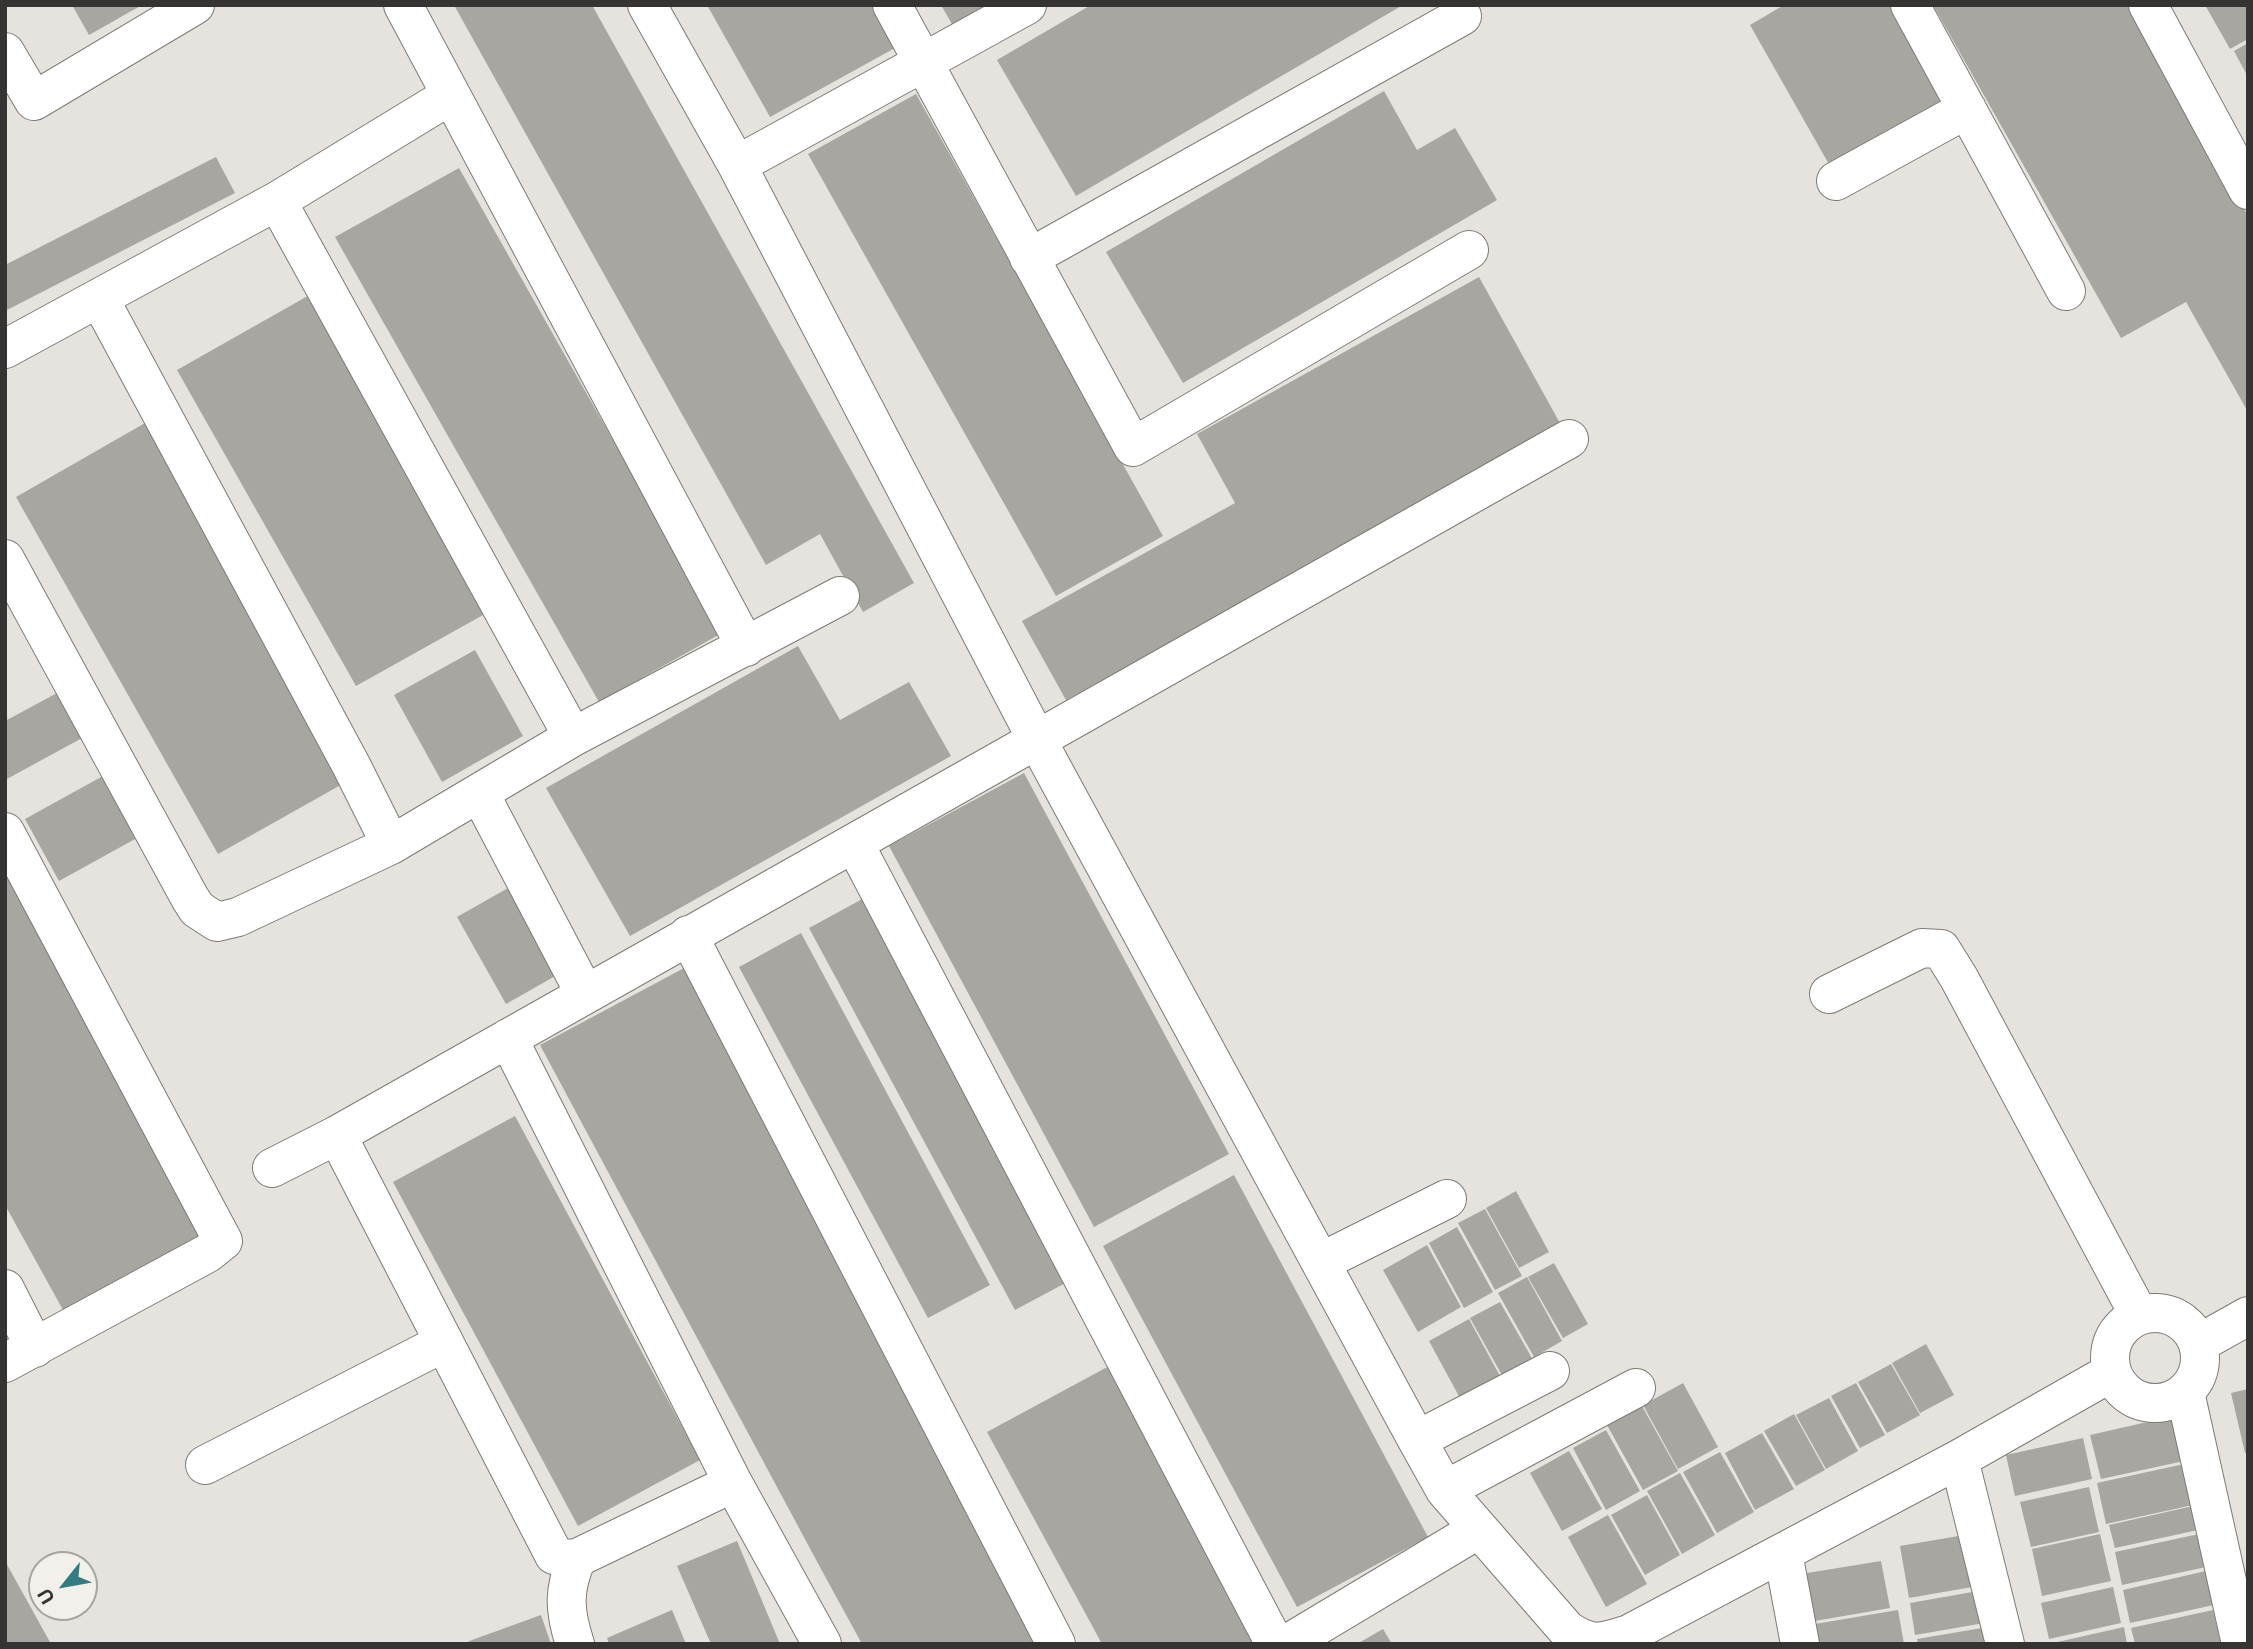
<!DOCTYPE html>
<style>
body{margin:0}
#map{position:relative;width:2253px;height:1649px;overflow:hidden;background:#e6e2de;font-family:Inter,sans-serif}
canvas{display:block}
.frame{position:absolute;inset:0;border:7px solid #363432;pointer-events:none}
.north{position:absolute;left:28px;top:1551px;width:70px;height:70px;box-sizing:border-box;background:#f3efeb;border:2px solid #a7a4a1;border-radius:50%;rotate:239deg;font-size:19px;font-weight:700;line-height:28px;text-align:center;color:#363432}
.north::after{content:'';display:block;margin:auto;width:24px;height:32px;background:#337c81;clip-path:polygon(50% 0,100% 100%,50% 72%,0 100%)}
</style>
<div id="map">
<canvas width="2253" height="1649"></canvas>
<div class="frame"></div>
<div class="north">U</div>
</div>
<script>
const ctx = document.querySelector('canvas').getContext('2d');
ctx.lineJoin = 'round';
function fillPath(path, color) { ctx.fillStyle = color; ctx.fill(path, 'evenodd'); }
function trace(path, color, width, dash) { ctx.strokeStyle = color; ctx.lineWidth = width; ctx.lineCap = dash ? 'butt' : 'round'; ctx.setLineDash(dash || []); ctx.stroke(path); }
fillPath(new Path2D(`
 M72 5H142L89 35Z
 M454 5H592L914 583 863 612 820 534 766 565Z
 M707 5H884L904 43 770 117Z
 M941 5H1001L956 31Z
 M1091 5H1403L1076 196 997 60Z
 M1784 5H1897L1949 98 1830 166 1750 25Z
 M1933 5H2130L2248 216V412L2186 302 2121 338Z
 M2205 5H2248V39L2230 49Z
 M2248 43V77L2234 51Z
 M1384 91 1417 150 1455 128 1497 200 1183 383 1106 252Z
 M916 94 1163 536 1056 596 808 154Z
 M216 157 235 193 5 311V265Z
 M459 168 722 633 599 702 335 237Z
 M1479 277 1561 425 1066 700 1022 621 1235 503 1197 434Z
 M313 293 492 610 356 686 177 370Z
 M152 419 355 777 218 854 16 497Z
 M798 646 840 720 909 682 951 756 630 936 546 788Z
 M475 650 523 736 442 782 394 695Z
 M59 692 84 737 5 780V721Z
 M112 771 146 833 59 881 25 819Z
 M1024 773 1229 1154 1094 1227 889 846Z
 M5 859 215 1237 68 1319 5 1205Z
 M515 884 564 971 506 1004 457 917Z
 M866 897 1073 1279 1015 1310 809 928Z
 M801 933 990 1285 928 1318 739 967Z
 M686 967 1050 1644H862L821 1569 540 1045Z
 M515 1116 700 1460 578 1526 393 1182Z
 M1234 1175 1428 1537 1297 1607 1103 1246Z
 M1516 1191 1549 1252 1519 1268 1486 1208Z
 M1485 1209 1522 1276 1495 1290 1458 1223Z
 M1457 1227 1493 1292 1464 1308 1429 1243Z
 M1427 1245 1461 1307 1418 1332 1383 1270Z
 M1554 1263 1588 1324 1563 1338 1528 1277Z
 M1527 1277 1562 1341 1534 1357 1498 1293Z
 M1500 1302 1533 1360 1503 1377 1470 1318Z
 M1469 1319 1501 1378 1461 1400 1429 1341Z
 M1926 1344 1954 1395 1920 1413 1892 1363Z
 M1891 1364 1920 1415 1887 1433 1858 1382Z
 M1111 1365 1261 1644H1102L987 1432Z
 M1683 1383 1718 1447 1678 1469 1643 1405Z
 M1856 1383 1885 1435 1860 1448 1831 1396Z
 M2248 1389V1452L2245 1453 2231 1393Z
 M1829 1398 1858 1451 1826 1469 1796 1415Z
 M1642 1406 1678 1471 1643 1490 1607 1425Z
 M1794 1414 1825 1470 1796 1486 1764 1431Z
 M2174 1416 2184 1461 2101 1479 2090 1435Z
 M1606 1430 1640 1491 1606 1510 1573 1448Z
 M1762 1433 1794 1489 1755 1510 1725 1453Z
 M2083 1438 2092 1479 2015 1496 2006 1455Z
 M1569 1451 1602 1509 1562 1531 1530 1473Z
 M1720 1452 1754 1512 1717 1533 1683 1472Z
 M2184 1464 2193 1505 2106 1524 2097 1483Z
 M1680 1473 1715 1535 1682 1554 1647 1491Z
 M2089 1487 2099 1532 2031 1547 2020 1502Z
 M1647 1495 1680 1555 1645 1575 1611 1515Z
 M2193 1506 2198 1530 2115 1548 2109 1525Z
 M1608 1515 1647 1584 1606 1607 1568 1537Z
 M1970 1534 1978 1586 1909 1598 1900 1546Z
 M2100 1534 2111 1581 2042 1596 2032 1549Z
 M2199 1534 2206 1567 2122 1585 2115 1552Z
 M737 1541 750 1572 780 1644H711L677 1566Z
 M5 1561 35 1615 51 1644H5Z
 M1881 1561 1890 1608 1809 1622 1801 1574Z
 M2206 1571 2214 1605 2130 1623 2123 1590Z
 M2113 1587 2121 1623 2049 1639 2041 1603Z
 M1978 1591 1984 1623 1915 1635 1910 1603Z
 M672 1610 686 1644H609L607 1638Z
 M1898 1610 1904 1644H1812L1809 1625Z
 M2213 1610 2221 1644H2135L2131 1628Z
 M541 1615 551 1644H463L472 1640Z
 M2124 1627 2127 1644H2053V1643Z
 M1982 1628 1985 1644H1918L1917 1639Z
 M1383 1629 1392 1644H1357Z`), '#a7a6a1');
const minor = new Path2D(`
 M403 5 746 647
 M647 5 737 165 1037 740 1417 1440 1445 1490 1567 1630C1593 1647 1601 1643 1629 1634L1959 1459 2112 1372
 M892 5 1133 447 1469 250
 M1910 5 2066 291
 M2148 5 2248 190
 M5 52 34 101 195 5
 M737 165 1027 5
 M1836 181 1967 109
 M277 201 573 737
 M1029 258 1462 16
 M99 298 351 765 391 845
 M5 349 277 201 451 95
 M5 559 190 898 197 909 217 922 238 917 391 845 573 737 840 596
 M480 794 585 994
 M5 832 223 1241 208 1253 5 1363
 M854 843 1275 1644
 M688 935 1056 1644
 M1829 994 1922 948 1941 949 1959 978 2139 1315
 M508 1038 733 1483 822 1644
 M337 1135 554 1555 565 1559 577 1558 733 1483
 M272 1168 337 1135 1569 439
 M1321 1262 1447 1199
 M5 1289 35 1348
 M2110 1358a45 45 0 1 1 90 0a45 45 0 1 1-90 0Z
 M2198 1344 2248 1316
 M2185 1392 2241 1644
 M1417 1440 1550 1371
 M1959 1459 2005 1644
 M205 1465 443 1343
 M1445 1490 1636 1388
 M1783 1553 1800 1644
 M575 1644C564 1610 563 1590 577 1558
 M1287 1644 1479 1529`);
trace(minor, '#7e7b77', 40);
trace(minor, '#fff', 38);
</script>
